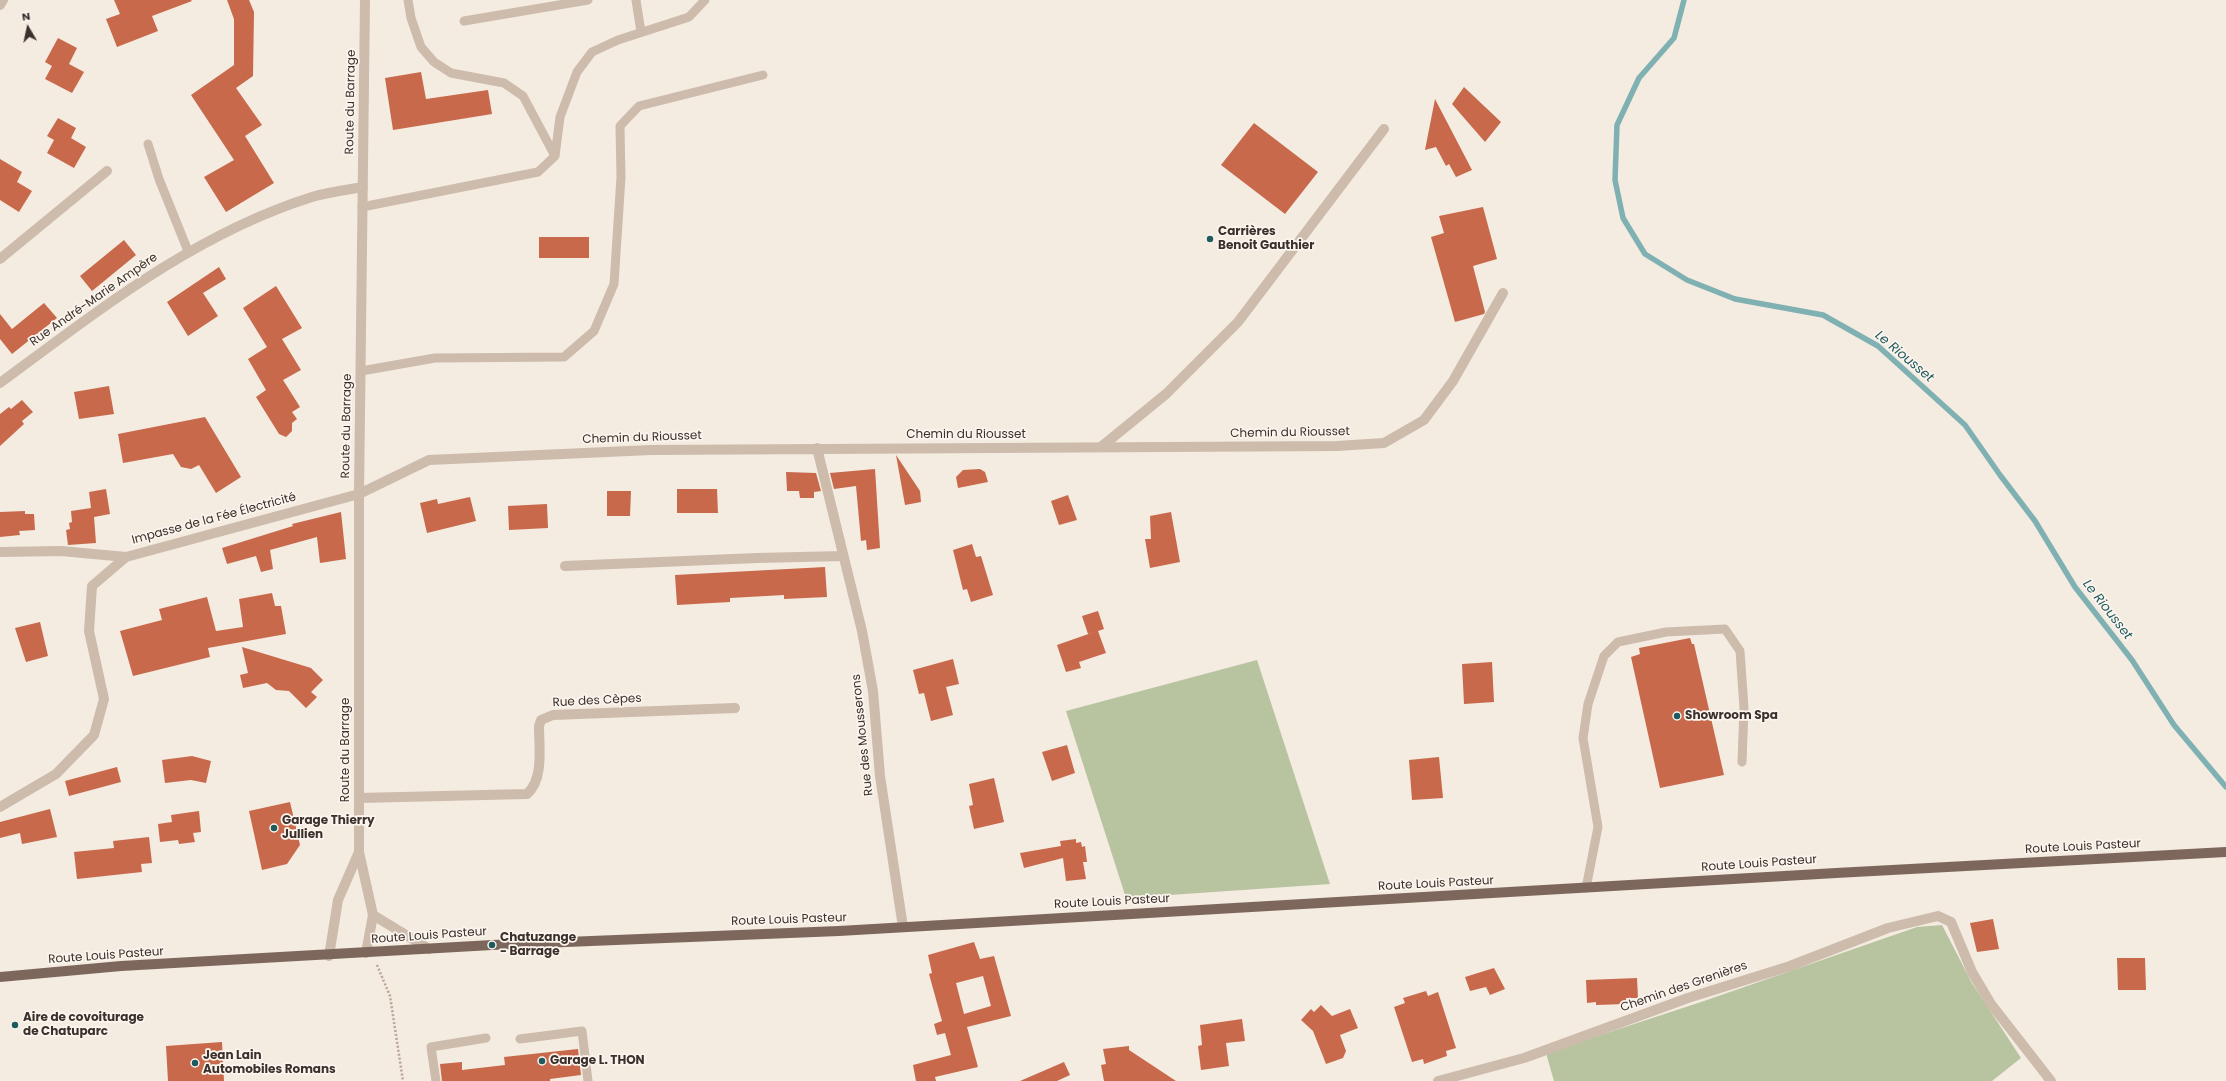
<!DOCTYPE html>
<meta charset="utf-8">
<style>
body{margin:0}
#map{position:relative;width:2226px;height:1081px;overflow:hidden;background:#f4ebe1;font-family:Poppins,sans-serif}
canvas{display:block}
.north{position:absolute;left:8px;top:8px;width:40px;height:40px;-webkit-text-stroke:3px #fbf5ee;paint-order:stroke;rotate:351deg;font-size:11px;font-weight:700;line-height:16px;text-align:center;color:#3b302b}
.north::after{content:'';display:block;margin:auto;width:14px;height:18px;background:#3b302b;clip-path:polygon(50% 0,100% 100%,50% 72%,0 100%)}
</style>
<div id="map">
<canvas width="2226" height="1081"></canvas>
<div class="north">N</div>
</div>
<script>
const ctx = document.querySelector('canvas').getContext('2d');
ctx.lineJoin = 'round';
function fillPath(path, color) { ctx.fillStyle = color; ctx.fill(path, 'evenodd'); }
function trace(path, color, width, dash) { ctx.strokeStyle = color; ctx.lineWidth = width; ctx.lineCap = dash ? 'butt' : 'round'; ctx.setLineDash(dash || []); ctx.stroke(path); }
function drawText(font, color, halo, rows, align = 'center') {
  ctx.font = font + ' Poppins,sans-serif'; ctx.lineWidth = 3.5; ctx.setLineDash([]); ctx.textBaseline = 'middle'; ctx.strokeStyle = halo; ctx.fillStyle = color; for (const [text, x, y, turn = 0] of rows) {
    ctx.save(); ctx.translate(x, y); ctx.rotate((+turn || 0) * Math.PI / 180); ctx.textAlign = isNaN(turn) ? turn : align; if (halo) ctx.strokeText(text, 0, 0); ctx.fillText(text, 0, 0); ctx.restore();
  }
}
fillPath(new Path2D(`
 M1257 660 1330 884 1126 898 1066 711Z
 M1942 925 1972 983 2021 1058 1992 1081H1554L1546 1053 1704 1001 1917 927Z`), '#b8c4a0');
trace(new Path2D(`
 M1684 0 1674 38 1639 78 1617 125 1615 180 1623 218 1645 254 1687 280 1735 299 1823 315 1878 346 1965 425 2000 475 2035 521 2075 587 2132 660 2174 725 2226 787`), '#7fb0b2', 5.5);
fillPath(new Path2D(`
 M114 0H191L192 1 152 16 158 31 117 47 106 19 120 14Z
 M227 0H249L254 12 253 76 236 88 262 125 245 136 274 183 226 212 204 177 234 160 191 95 234 65V19Z
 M58 38 77 48 69 64 84 72 72 93 45 79 52 66 45 62Z
 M421 72 426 99 488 90 492 114 393 130 385 78Z
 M1464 87 1501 122 1485 142 1452 104Z
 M1435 99 1472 170 1456 177 1449 164 1446 166 1436 147 1425 150Z
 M58 118 76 128 71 138 86 147 74 168 47 153 54 140 47 136Z
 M1254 123 1318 172 1285 214 1221 165Z
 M0 159 22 172 17 182 32 191 19 212 0 200Z
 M1483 207 1497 259 1473 266 1485 312 1484 314 1455 322 1431 237 1444 233 1439 216Z
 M539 237H589V258H539Z
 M124 240 136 255 92 291 80 276Z
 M219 267 226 279 203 293 218 316 188 336 167 302Z
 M276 286 302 328 282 339 301 370 283 380 300 407 292 412 297 419 292 423V431L286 437 279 434 256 397 266 390 248 359 267 347 243 308Z
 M44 303 57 318 12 354 0 339V314L12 329Z
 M109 386 114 414 79 419 74 392Z
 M22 400 33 412 22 421 24 424 0 446V414L9 407 11 409Z
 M205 417 241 477 216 493 199 465 191 469 181 467 173 454 123 463 118 434Z
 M896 455 920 491 921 502 905 505Z
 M875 469 880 548 867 550 866 540 861 541 856 486 834 489 830 473Z
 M980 469 985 472 988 482 958 488 956 477 963 470Z
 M786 472 816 473 821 491 814 492V498H800L799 491H787Z
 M106 489 110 514 94 517 96 543 68 545 66 530 70 529 69 523 72 522 71 511 91 508 89 492Z
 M677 489H717L718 513H677Z
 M607 491H631L630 516H607Z
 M1068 495 1077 520 1059 525 1051 501Z
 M470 497 476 521 427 533 420 503 437 499 438 504Z
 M547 504 548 528 509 530 508 506Z
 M25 511V514H34L35 530 19 531 20 535 0 537V512Z
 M341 512 346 559 320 563 317 537 270 550 273 569 261 572 256 556 227 564 222 548 293 526 292 524Z
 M1171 512 1180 562 1150 568 1145 539H1151L1150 516Z
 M972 544 976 557 981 556 993 595 971 602 967 589 963 590 953 550Z
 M825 567 827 597 784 599V595L730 598V602L677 605 675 575Z
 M272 593 275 606H281L286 634 208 648 210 657 133 676 120 631 162 620 159 609 207 597 216 631 243 627 239 599Z
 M1098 611 1104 629 1098 631 1106 653 1079 662 1081 668 1066 672 1057 645 1097 631 1088 634 1082 616Z
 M40 622 48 656 26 662 15 628Z
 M1690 638 1692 644H1694L1724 775 1660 788 1631 657 1640 654 1639 648Z
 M242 647 311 668 323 680 311 692 317 697 306 708 289 691 276 690 267 683 243 688 240 675 248 673Z
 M953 659 959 684 946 687 953 715 931 721 924 693 919 694 913 670Z
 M1492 662 1494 702 1464 704 1462 664Z
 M1067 745 1075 773 1052 781 1042 752Z
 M192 756 211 761 206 783 191 780 165 783 162 760Z
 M1439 757 1443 798 1412 800 1409 760Z
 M117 767 121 782 69 796 65 781Z
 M994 778 1004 822 974 829 969 806 973 805 969 784Z
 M290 802 300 845 287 864 262 870 249 811Z
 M50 809 57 837 22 844 20 833 0 838V822Z
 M199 811 201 832 193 833 195 842 179 844 178 840 160 842 158 824 172 822 171 815Z
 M149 837 152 863 141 864 142 872 77 879 74 852 114 848 113 841Z
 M1076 839V843L1081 842 1082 847 1085 846 1087 862H1083L1086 879 1066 881 1063 858 1024 868 1020 853 1061 846 1060 841Z
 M1993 919 1999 949 1977 952 1970 923Z
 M974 942 980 959 994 956 1011 1016 967 1027 978 1067 935 1077 936 1081H916L913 1065 951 1055 945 1033 937 1035 934 1024 942 1021 929 974 932 973 928 955ZM983 976 991 1006 964 1014 956 983Z
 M2117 958H2145L2146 990H2118Z
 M1494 968 1505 989 1490 995 1486 987 1470 991 1465 977Z
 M1637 978 1638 998H1626V1004L1596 1005V1002L1587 1003 1586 980Z
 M1426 991 1428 996 1438 992 1456 1048 1446 1051 1447 1056 1424 1064 1423 1059 1412 1062 1394 1007 1405 1003 1403 998Z
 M1321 1005 1332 1016 1350 1009 1358 1028 1340 1035 1346 1051 1343 1058 1326 1064 1313 1031 1301 1020 1311 1009 1314 1012Z
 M1242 1019 1245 1041 1226 1043 1229 1066 1201 1070 1198 1046 1202 1045 1200 1025Z
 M222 1042 224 1081H168L166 1046Z
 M1129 1046V1050L1176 1081H1104L1101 1065 1106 1064 1103 1049Z
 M578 1049 581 1075 550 1079V1081H442L440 1064 462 1062V1070L505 1065 504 1057Z
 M1064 1062 1070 1075 1057 1081H1020Z`), '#c8694b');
trace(new Path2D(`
 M377 965 390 996 403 1081`), '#b9a596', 2.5, [2, 2]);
trace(new Path2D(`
 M408 0 411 18 421 47 434 62 451 73 504 83 523 96 555 156
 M636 0 641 32
 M464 21 588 0
 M148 144 159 179 188 251
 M362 207 538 172 555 156 560 117 577 72 592 52 618 40 689 17 705 0
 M361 371 435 358 564 357 594 331 614 284 621 177 620 126 639 106 763 75
 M1586 888 1598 827 1583 738 1588 704 1604 656 1618 642 1666 632 1725 629 1740 651 1744 708 1742 762
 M520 1039 582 1031 588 1081
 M436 1081 431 1047 486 1038`), '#cdbbac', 9);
trace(new Path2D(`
 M365 0 359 494V852L373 915 366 953
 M0 5 3 0
 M0 259 107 171
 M0 383C98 311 194 234 312 197 328 192 346 190 363 187
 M1101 447 1166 394 1238 322 1384 129
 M817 448 862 631 873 691 880 776 903 927
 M0 552 61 551 126 557
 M565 566 757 558 843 556
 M359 798 527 794C544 779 539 748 539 726L541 720 553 715 735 708
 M0 807 56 774 94 735 104 699 89 631 92 586 126 557 359 494 429 460 651 450 1337 446 1384 443 1424 420 1453 381 1503 293
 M373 915 429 949
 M329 956 338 900 359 852`), '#cdbbac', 10);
trace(new Path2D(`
 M1438 1081 1524 1058 1688 998 1790 966 1888 928 1938 916 1951 922 1972 972 1991 1004 2051 1081`), '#cdbbac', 10);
trace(new Path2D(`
 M0 977 121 966 492 945 839 931 1836 873 2226 852`), '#7d675c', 10);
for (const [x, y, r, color] of [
 [1210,239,4,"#1f5a5e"],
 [1677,716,4,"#1f5a5e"],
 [274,828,4,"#1f5a5e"],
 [492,945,4,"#1f5a5e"],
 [15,1025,4,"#1f5a5e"],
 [542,1061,4,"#1f5a5e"],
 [195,1063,4,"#1f5a5e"]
]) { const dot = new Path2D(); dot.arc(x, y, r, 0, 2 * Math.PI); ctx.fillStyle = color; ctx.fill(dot); trace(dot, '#fbf5ee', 1.5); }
drawText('12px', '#3b302b', '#fbf5ee', [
 ["Route du Barrage",351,102,-89],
 ["Rue André-Marie Ampère",94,300,-35],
 ["Route du Barrage",347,426,-89],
 ["Chemin du Riousset",1290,433,-1],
 ["Chemin du Riousset",966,435],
 ["Chemin du Riousset",642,438,-2],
 ["Impasse de la Fée Électricité",214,519,-15],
 ["Rue des Cèpes",597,701,-3],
 ["Rue des Mousserons",863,735,-96],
 ["Route du Barrage",346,750,-90],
 ["Route Louis Pasteur",2083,847,-3],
 ["Route Louis Pasteur",1759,864,-4],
 ["Route Louis Pasteur",1436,884,-3],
 ["Route Louis Pasteur",1112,902,-3],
 ["Route Louis Pasteur",789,920,-2],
 ["Route Louis Pasteur",429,936,-4],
 ["Route Louis Pasteur",106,956,-4],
 ["Chemin des Grenières",1684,987,-19]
]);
drawText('bold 12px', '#3b302b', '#fbf5ee', [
 ["Carrières",1218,232],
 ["Benoit Gauthier",1218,246],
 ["Showroom Spa",1685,716],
 ["Garage Thierry",282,821],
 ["Jullien",282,835],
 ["Chatuzange",500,938],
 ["- Barrage",500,952],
 ["Aire de covoiturage",23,1018],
 ["de Chatuparc",23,1032],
 ["Jean Lain",203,1056],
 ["Automobiles Romans",203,1070],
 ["Garage L. THON",550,1061]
], 'left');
drawText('italic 13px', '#1f5a5e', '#fbf5ee', [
 ["Le Riousset",1904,357,40],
 ["Le Riousset",2107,610,52]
]);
</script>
